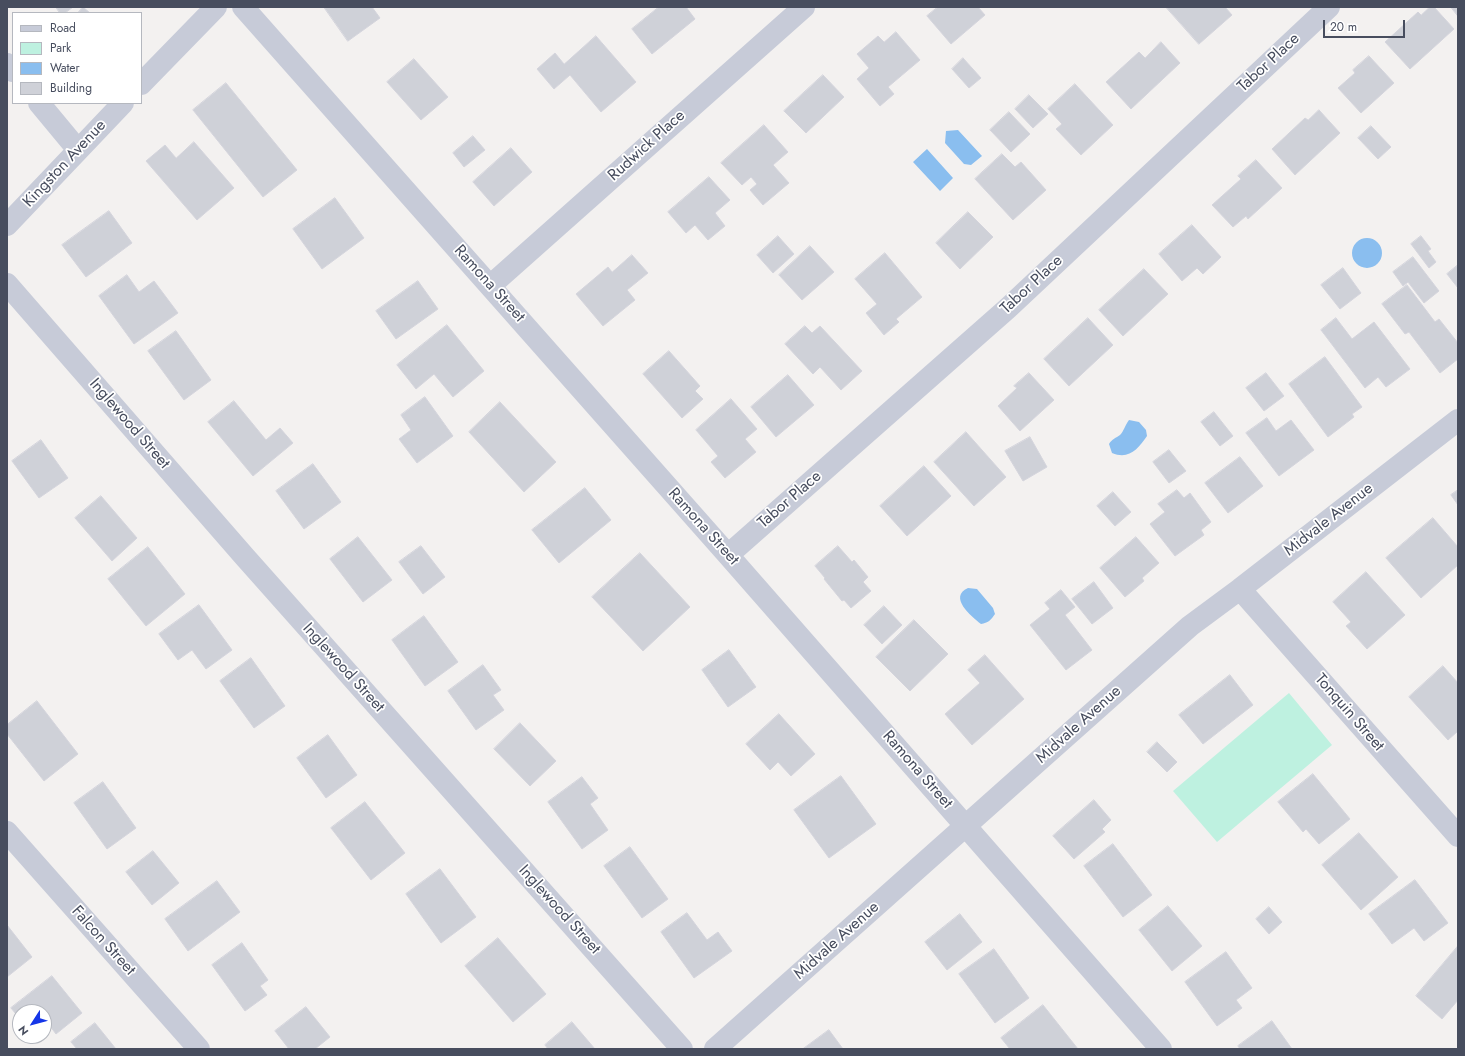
<!DOCTYPE html>
<style>
body{margin:0}
#map{position:relative;width:1465px;height:1056px;overflow:hidden;background:#f3f1f0;font-family:Jost,sans-serif}
canvas{display:block}
.frame{position:absolute;inset:0;border:8px solid #474d5e;pointer-events:none}
.legend{position:absolute;left:12px;top:12px;width:130px;height:92px;box-sizing:border-box;background:#fff;border:1px solid #b5b8bf;margin:0;padding:5px 7px;list-style:none;font-size:12px;color:#474d5e}
.legend li{display:flex;align-items:center;gap:8px;height:20px}
.legend b{width:20px;border:1px solid #b5b8bf}
.north{position:absolute;left:12px;top:1004px;width:40px;height:40px;box-sizing:border-box;background:#fff;border:1px solid #b5b8bf;border-radius:50%;rotate:234deg;font-size:11px;font-weight:700;line-height:16px;text-align:center;color:#474d5e}
.north::after{content:'';display:block;margin:auto;width:14px;height:18px;background:#1536e8;clip-path:polygon(50% 0,100% 100%,50% 72%,0 100%)}
.scale{position:absolute;left:1323px;top:20px;width:82px;height:18px;box-sizing:border-box;border:2px solid #474d5e;border-top:0;padding-left:5px;font-size:12px;line-height:14px;white-space:nowrap;color:#474d5e;-webkit-text-stroke:3px #fff;paint-order:stroke}
</style>
<div id="map">
<canvas width="1465" height="1056"></canvas>
<div class="frame"></div>
<ul class="legend">
<li><b style="height:5px;background:#c7cbd8"></b>Road</li>
<li><b style="height:11px;background:#bef1e0"></b>Park</li>
<li><b style="height:11px;background:#8abeef"></b>Water</li>
<li><b style="height:11px;background:#cfd1d8"></b>Building</li>
</ul>
<div class="north">N</div>
<div class="scale">20 m</div>
</div>
<script>
const ctx = document.querySelector('canvas').getContext('2d');
ctx.lineJoin = 'round';
function fillPath(path, color) { ctx.fillStyle = color; ctx.fill(path, 'evenodd'); }
function trace(path, color, width, dash) { ctx.strokeStyle = color; ctx.lineWidth = width; ctx.lineCap = dash ? 'butt' : 'round'; ctx.setLineDash(dash || []); ctx.stroke(path); }
function drawText(font, color, halo, rows, align = 'center') {
  ctx.font = font + ' Jost,sans-serif'; ctx.lineWidth = 3.5; ctx.setLineDash([]); ctx.textBaseline = 'middle'; ctx.strokeStyle = halo; ctx.fillStyle = color; for (const [text, x, y, turn = 0] of rows) {
    ctx.save(); ctx.translate(x, y); ctx.rotate((+turn || 0) * Math.PI / 180); ctx.textAlign = isNaN(turn) ? turn : align; if (halo) ctx.strokeText(text, 0, 0); ctx.fillText(text, 0, 0); ctx.restore();
  }
}
fillPath(new Path2D(`
 M1289 693 1332 745 1217 842 1173 791Z`), '#bef1e0');
fillPath(new Path2D(`
 M958 130 982 156 971 165 964 164 945 143 946 131Z
 M927 149 953 178 940 191 913 162Z
 M1352 253a15 15 0 1 1 30 0a15 15 0 1 1-30 0Z
 M1129 420 1139 422 1146 430 1147 436C1138 449 1129 460 1112 453L1109 444C1112 439 1116 438 1120 435 1124 431 1125 425 1129 420Z
 M968 588 977 589 993 608 995 614C991 620 988 623 981 624 971 616 948 597 968 588Z`), '#8abeef');
const building = new Path2D(`
 M56 7H73L65 13H60Z
 M83 7 90 13H78Z
 M324 7H372L380 18 348 41Z
 M659 7H686L695 19 652 54 632 29Z
 M938 7H978L985 15 951 44 927 16Z
 M1166 7H1225L1232 15 1199 44Z
 M1430 7H1434L1454 29 1410 69 1385 42 1418 12 1421 15Z
 M1451 7H1458V16Z
 M896 32 920 60 888 87 894 94 880 106 857 79 869 68 857 54 878 36 884 42Z
 M596 36 636 82 601 112 570 75 554 89 537 69 555 53 564 64Z
 M1161 42 1180 63 1131 109 1106 82 1139 52 1145 58Z
 M1369 56 1394 83 1361 113 1338 88 1355 73 1353 70Z
 M963 58 981 78 969 88 952 69Z
 M414 59 448 97 421 120 387 82Z
 M823 75 844 97 806 133 784 111Z
 M226 83 297 170 263 197 193 110Z
 M1075 84 1113 125 1081 155 1056 129 1062 124 1048 109Z
 M1029 95 1048 114 1033 128 1015 109Z
 M1319 110 1340 133 1295 175 1272 149 1305 118 1308 120Z
 M1009 112 1030 134 1011 152 990 130Z
 M764 125 788 152 773 165 789 183 763 205 750 190 757 184 751 177 742 185 721 163Z
 M1371 126 1391 147 1378 159 1358 138Z
 M473 136 485 150 464 167 453 153Z
 M194 142 234 188 197 220 146 161 165 145 176 158Z
 M511 148 532 172 494 206 473 182Z
 M1002 154 1015 167 1021 162 1046 190 1013 220 975 179Z
 M1256 160 1282 188 1248 219 1246 216 1233 227 1212 205 1241 179 1238 176Z
 M709 177 730 200 715 213 725 226 708 240 695 225 686 233 668 212Z
 M335 198 364 238 322 269 293 229Z
 M109 211 132 243 86 277 62 245Z
 M968 212 993 237 960 269 936 243Z
 M1192 225 1221 257 1203 274 1197 268 1182 281 1159 254Z
 M778 236 794 254 773 273 757 255Z
 M1421 236 1431 249 1428 251 1436 262 1429 268 1411 244Z
 M810 246 834 272 802 300 779 275Z
 M885 253 922 297 896 319 899 322 884 335 866 313 877 304 855 279Z
 M632 255 648 273 627 290 635 300 603 326 576 294 608 267 612 272Z
 M1413 257 1439 291 1424 303 1408 282 1403 286 1393 272Z
 M1458 265V288L1447 274Z
 M1343 268 1361 293 1340 309 1321 285Z
 M1144 269 1168 294 1123 336 1099 310Z
 M127 275 139 292 154 281 178 313 134 344 99 296Z
 M418 281 438 309 396 339 376 311Z
 M1407 285 1435 322 1439 319 1458 343V359L1440 373 1409 332 1405 334 1382 304Z
 M1088 318 1113 345 1069 386 1044 359Z
 M1336 318 1352 339 1374 322 1410 369 1386 387 1378 377 1365 388 1321 330Z
 M447 325 484 371 453 397 434 374 416 389 397 365Z
 M805 326 812 333 820 326 862 371 841 390 820 367 813 374 785 344Z
 M176 331 211 380 184 400 148 351Z
 M669 351 700 386 695 391 703 399 682 418 643 374Z
 M1325 357 1362 407 1352 414 1354 417 1328 437 1289 384Z
 M1029 373 1054 400 1020 431 998 406 1017 388 1014 386Z
 M1266 373 1284 396 1264 411 1246 388Z
 M788 375 814 405 776 437 751 407Z
 M425 397 453 436 417 463 399 439 411 430 401 415Z
 M731 399 757 429 745 439 756 452 725 478 711 462 718 456 696 430Z
 M234 401 266 440 280 428 293 443 253 476 208 422Z
 M500 402 556 462 524 492 469 432Z
 M1214 412 1233 436 1220 446 1201 422Z
 M1267 418 1276 431 1291 420 1314 450 1279 476 1246 433Z
 M966 432 1006 477 974 506 934 462Z
 M1030 437 1047 467 1023 481 1005 451Z
 M41 440 68 478 39 498 12 461Z
 M1169 450 1186 471 1169 483 1153 462Z
 M1240 457 1263 486 1228 513 1205 483Z
 M313 464 341 502 304 529 276 491Z
 M924 466 951 496 907 536 880 506Z
 M585 488 611 520 559 563 532 530Z
 M1177 490 1184 498 1190 493 1211 522 1201 530 1204 535 1175 556 1150 524 1165 512 1158 504Z
 M1458 490V505L1451 495Z
 M1113 492 1131 512 1115 526 1097 506Z
 M101 496 137 538 112 561 75 518Z
 M1433 518 1458 547V565L1421 598 1386 558Z
 M358 537 392 580 363 602 330 559Z
 M1136 537 1159 563 1142 578 1144 581 1125 597 1100 568Z
 M421 546 445 577 423 594 399 562Z
 M838 546 852 562 854 560 868 577 863 582 871 591 851 608 844 600 842 601 824 579 825 578 815 566Z
 M148 547 185 594 146 626 108 579Z
 M640 553 690 607 643 651 592 597Z
 M1366 572 1405 615 1367 649 1346 626 1351 622 1333 602Z
 M1094 582 1113 608 1092 624 1072 599Z
 M1061 590 1075 607 1065 615 1092 650 1066 670 1030 625 1050 609 1045 603Z
 M199 605 232 650 206 669 192 650 178 660 159 634Z
 M884 606 902 625 882 644 864 625Z
 M424 616 458 662 425 686 392 640Z
 M914 620 948 654 910 691 876 657Z
 M729 650 756 687 728 707 702 670Z
 M985 655 1024 699 972 745 945 714 980 683 968 670Z
 M251 658 285 706 254 728 220 681Z
 M483 665 501 690 493 695 504 710 476 730 448 691Z
 M1443 666 1458 683V731L1448 740 1409 697Z
 M1230 675 1253 705 1203 744 1179 715Z
 M37 701 78 754 44 781 7 734V725Z
 M779 714 815 754 791 776 778 762 770 770 746 744Z
 M520 723 556 761 530 786 494 749Z
 M328 735 357 775 326 798 297 758Z
 M1157 742 1177 762 1167 772 1147 752Z
 M1313 774 1350 819 1319 844 1306 829 1303 832 1278 802Z
 M841 776 876 824 829 858 794 810Z
 M582 777 598 798 590 804 608 830 582 849 548 802Z
 M103 782 136 828 107 849 74 803Z
 M1094 800 1111 820 1102 829 1105 832 1074 859 1053 836Z
 M365 802 405 853 371 880 331 828Z
 M1359 833 1398 877 1361 910 1322 865Z
 M1113 844 1152 895 1123 917 1084 866Z
 M630 847 668 899 642 918 604 866Z
 M153 851 179 883 152 905 126 872Z
 M440 869 476 917 441 943 406 894Z
 M1415 880 1448 923 1424 941 1414 928 1392 944 1369 914Z
 M217 881 240 912 188 951 165 919Z
 M1168 906 1202 946 1172 971 1139 930Z
 M1269 907 1282 922 1269 934 1256 919Z
 M687 913 707 940 718 932 732 951 694 978 661 932Z
 M960 914 982 942 947 970 925 942Z
 M7 925 32 957 7 977Z
 M498 938 546 994 513 1022 465 966Z
 M242 943 268 980 260 986 267 995 245 1011 212 965Z
 M1458 946V1000L1442 1019 1416 996Z
 M994 949 1029 998 995 1023 959 974Z
 M1226 952 1252 988 1236 1000 1242 1008 1217 1026 1185 982Z
 M52 976 82 1013 56 1034 44 1018V1012H20V1019L11 1008Z
 M1043 1005 1078 1049H1010L1001 1038Z
 M306 1007 330 1037 315 1049H289L275 1031Z
 M1272 1021 1292 1049H1240L1238 1046Z
 M572 1022 595 1049H548L545 1045Z
 M95 1023 116 1049H77L71 1042Z
 M829 1030 843 1049H803Z`);
fillPath(building, '#cfd1d8');
trace(building, '#d4d4dc', 1);
trace(new Path2D(`
 M243 7 728 555 1161 1049
 M7 64 13 71
 M141 84 216 7
 M39 103 78 150
 M7 225 123 103
 M7 284 244 556 682 1049
 M490 286 804 7
 M728 555 1008 308 1329 7
 M1240 589 1458 836
 M7 832 199 1049
 M715 1049 1190 626 1240 589 1458 420`), '#c7cbd8', 22);
drawText('16px', '#474d5e', '#fff', [
 ["Tabor Place",1269,63,-43],
 ["Rudwick Place",647,146,-42],
 ["Kingston Avenue",65,164,-47],
 ["Ramona Street",489,284,48],
 ["Tabor Place",1032,285,-43],
 ["Inglewood Street",129,424,49],
 ["Tabor Place",790,500,-41],
 ["Midvale Avenue",1329,520,-38],
 ["Ramona Street",703,527,48],
 ["Inglewood Street",343,668,48],
 ["Tonquin Street",1349,713,49],
 ["Midvale Avenue",1079,725,-42],
 ["Ramona Street",917,770,49],
 ["Inglewood Street",559,910,48],
 ["Falcon Street",103,941,48],
 ["Midvale Avenue",837,941,-42]
]);
</script>
